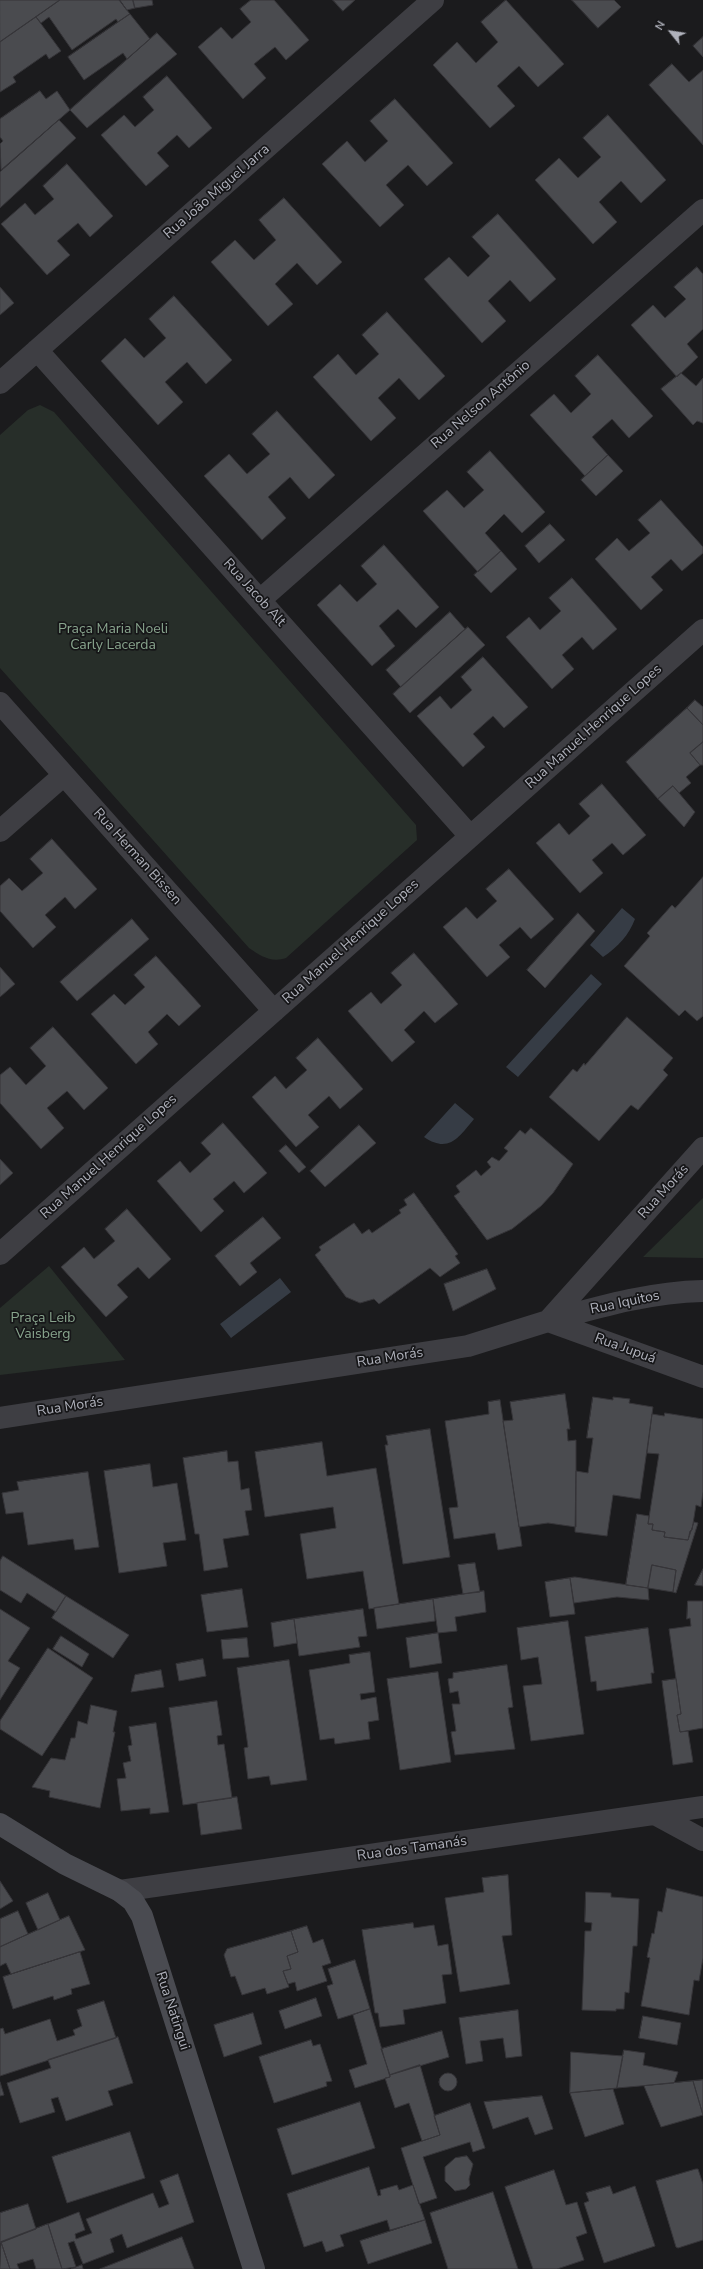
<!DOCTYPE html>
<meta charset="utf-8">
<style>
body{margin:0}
#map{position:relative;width:703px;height:2269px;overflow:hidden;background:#1b1b1d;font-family:"Nunito Sans",sans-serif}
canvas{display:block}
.north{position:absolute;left:651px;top:12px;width:40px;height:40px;-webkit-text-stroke:3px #161618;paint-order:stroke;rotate:300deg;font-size:11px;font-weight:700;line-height:16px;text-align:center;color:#afb1bb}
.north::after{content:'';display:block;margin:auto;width:14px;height:18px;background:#afb1bb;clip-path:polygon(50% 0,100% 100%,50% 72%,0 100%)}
</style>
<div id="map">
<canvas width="703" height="2269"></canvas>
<div class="north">N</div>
</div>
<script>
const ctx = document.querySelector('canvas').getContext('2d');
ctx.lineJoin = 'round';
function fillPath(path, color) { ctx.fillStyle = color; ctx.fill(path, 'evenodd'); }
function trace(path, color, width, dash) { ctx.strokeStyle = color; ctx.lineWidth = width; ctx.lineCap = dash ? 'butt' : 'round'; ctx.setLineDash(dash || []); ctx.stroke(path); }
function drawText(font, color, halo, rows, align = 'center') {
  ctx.font = font + ' "Nunito Sans",sans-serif'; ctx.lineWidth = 3.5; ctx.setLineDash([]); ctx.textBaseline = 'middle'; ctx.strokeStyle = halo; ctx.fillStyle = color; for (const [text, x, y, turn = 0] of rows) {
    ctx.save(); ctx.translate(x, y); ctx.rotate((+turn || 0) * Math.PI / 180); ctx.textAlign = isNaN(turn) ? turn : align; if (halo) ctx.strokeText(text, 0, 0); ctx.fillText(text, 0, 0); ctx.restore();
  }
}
fillPath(new Path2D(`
 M40 405 54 412 416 825 417 840 286 958C271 963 261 956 249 948L0 668V435L28 410Z
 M703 1198V1258L643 1257Z
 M49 1266 125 1360 0 1375V1308Z`), '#272e29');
fillPath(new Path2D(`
 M622 908 635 919C629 935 618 947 603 957L590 945Z
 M591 974 602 984 518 1077 506 1067Z
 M455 1103 474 1119C459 1137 449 1154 424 1137Z
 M280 1278 291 1292 231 1338 220 1324Z`), '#363c45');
const building = new Path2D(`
 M0 0H60L0 42Z
 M60 0H119L130 14 118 22 116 19 72 50 49 17 41 23 36 17Z
 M120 0H133L135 8 127 10Z
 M133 0H152L153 5 135 8Z
 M251 0H274L309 40 286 60 275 47 254 64 266 78 243 99 198 47 221 27 232 39 251 22 240 9Z
 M333 0H355L343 11Z
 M506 0 564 64 538 87 519 66 497 86 515 106 490 128 433 65 457 42 476 63 498 42 481 22Z
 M572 0H614L621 7 598 28Z
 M130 14 150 39 127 59 123 53 84 80 68 57Z
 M36 17 61 51 49 59 46 54 13 77 16 82 0 92V42Z
 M157 33 177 54 87 128 70 110Z
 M703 37V57L693 46Z
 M672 64 689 82 703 70V145L649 85Z
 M167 76 212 128 189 148 177 135 157 153 169 166 146 186 101 135 124 115 135 127 154 110 143 97Z
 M40 91 46 99 57 91 70 110 1 170 0 144 3 141 0 137V119Z
 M395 99 453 163 427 186 408 165 386 185 404 205 380 227 322 164 347 141 365 162 388 141 370 121Z
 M608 115 666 180 641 203 621 181 599 202 617 222 593 244 535 180 559 158 578 178 601 157 583 138Z
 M59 120 76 138 0 208V172Z
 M67 164 113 216 90 237 78 223 57 241 70 255 47 275 1 224 25 203 35 215 54 199 43 186Z
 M284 198 342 262 317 285 297 263 275 284 293 304 268 326 211 262 235 240 254 260 276 240 259 220Z
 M498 214 556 279 530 302 510 280 488 301 506 321 482 343 424 279 449 257 468 277 490 256 472 237Z
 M697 267 703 274V329L687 344 698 357 677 377 631 325 653 305 665 318 686 299 674 287Z
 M0 287 14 303 0 315Z
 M174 296 232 360 206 384 187 362 165 382 183 402 158 425 101 361 125 338 144 358 166 338 149 319Z
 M387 312 445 376 419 400 399 378 378 398 396 418 371 441 313 377 338 354 356 375 379 354 362 335Z
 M598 355 653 416 629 438 612 419 592 437 608 455 585 476 530 415 554 394 571 413 591 394 575 376Z
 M681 373 696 386 703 378V423L697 421 693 425 661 389Z
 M277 411 335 475 309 499 290 477 268 497 286 518 262 540 204 476 229 454 247 474 270 454 252 434Z
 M490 451 545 512 522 533 504 514 485 533 501 551 478 572 423 511 447 490 464 508 484 490 467 472Z
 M608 455 623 471 596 496 581 480Z
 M661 500 703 547V553L682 571 671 559 651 577 663 590 641 610 595 559 617 538 629 551 650 533 638 520Z
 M550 524 565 540 539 563 525 546Z
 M384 545 439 607 416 628 398 609 379 626 395 646 372 666 317 605 340 584 357 602 377 584 361 566Z
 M501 551 517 569 491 593 474 575Z
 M572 578 617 629 593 650 582 637 562 655 574 669 552 689 506 637 529 617 540 630 561 611 549 598Z
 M450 612 465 629 401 687 386 670Z
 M468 627 485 645 410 713 393 694Z
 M483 657 528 707 504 728 493 716 473 734 485 747 463 767 417 716 440 696 451 709 472 690 461 677Z
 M695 700 703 707V725L687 708Z
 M687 708 703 725V742L690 753 700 765 686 777 691 783 679 793 673 786 658 799 626 762Z
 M703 742V765H700L690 753Z
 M602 784 646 835 623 855 612 843 592 860 603 873 580 893 536 843 559 823 569 835 590 816 579 804Z
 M673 786 695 812 684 827 658 799Z
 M52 839 97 889 75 909 65 897 45 915 56 927 33 948 0 911V886L9 878 22 891 43 873 30 859Z
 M509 869 554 919 531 939 520 927 499 945 510 957 487 977 443 927 466 907 477 919 497 901 486 889Z
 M703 877V1016L697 1021 685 1010 679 1016 624 966 650 936 647 933 672 905 675 908Z
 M578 913 595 931 545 988 527 970Z
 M132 919 149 939 77 1001 60 982Z
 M414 953 458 1004 435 1023 424 1011 404 1030 415 1042 392 1062 348 1011 371 992 381 1004 402 985 391 973Z
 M156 956 201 1006 179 1026 167 1014 148 1032 158 1044 136 1064 91 1014 114 994 125 1005 145 987 134 975Z
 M0 967 15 984 0 997Z
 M627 1017 673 1058 663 1070 668 1075 638 1110 631 1105 599 1141 549 1097 573 1069 577 1072 584 1063 585 1065Z
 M53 1027 108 1088 84 1110 67 1091 47 1108 64 1128 41 1149 0 1103V1075L10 1067 26 1085 46 1066 30 1048Z
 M318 1038 363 1089 340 1109 329 1096 308 1115 319 1127 296 1147 252 1097 275 1076 286 1089 307 1070 296 1058Z
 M223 1123 267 1173 244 1193 234 1181 213 1199 224 1211 201 1232 157 1181 180 1161 190 1173 211 1154 201 1143Z
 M359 1125 376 1143 325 1187 310 1171Z
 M531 1128 573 1164 553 1193 541 1206 512 1229 487 1240 454 1196 460 1192 456 1186 476 1170 481 1176 491 1167 487 1162 492 1157 499 1161 508 1151 504 1148 520 1130 525 1134Z
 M286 1145 306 1167 299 1173 279 1151Z
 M0 1159 13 1173 0 1185Z
 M414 1193 458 1254 455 1256 460 1263 440 1277 430 1268 379 1304 374 1299 360 1303 346 1297 315 1255 321 1250 319 1247 354 1223 362 1234 369 1229 372 1233 401 1213 399 1210 407 1205 404 1200Z
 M127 1209 171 1259 149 1279 138 1267 117 1285 128 1297 106 1317 61 1267 84 1247 94 1259 115 1241 105 1229Z
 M263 1217 281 1238 250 1263 257 1272 240 1286 215 1256Z
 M487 1269 496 1289 453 1311 444 1284Z
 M565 1394 570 1429H567L568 1441 576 1440V1527L548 1523 519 1527 503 1421 513 1420 510 1402Z
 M593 1397 613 1400V1397L630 1399 629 1403 653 1407 640 1499 613 1495 607 1536 575 1532 576 1471 588 1473 593 1438H587Z
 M500 1400 522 1546 498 1550 495 1533 454 1539 449 1508 458 1507 445 1421 489 1414 488 1402Z
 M665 1413 703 1419V1492L701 1507 696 1505 692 1530 690 1531 688 1540 664 1537 665 1532 652 1530 653 1524H648L659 1454 647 1453 652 1414 664 1416Z
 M430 1429 450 1557 403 1564 385 1445H388L386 1436Z
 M322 1442 327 1476 376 1468 399 1604 369 1609 363 1571 307 1579 300 1534 336 1528 333 1507 265 1517 255 1452Z
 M227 1451 228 1462 238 1461 241 1490 249 1488 252 1510 245 1511 249 1535 223 1539 228 1567 204 1571 199 1534H195L183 1458Z
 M150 1464 153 1487 177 1483 186 1540 163 1543 167 1566 119 1573 104 1471Z
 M88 1472 99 1547 75 1550 73 1539 28 1545 23 1512 6 1514 2 1493 19 1490 17 1482Z
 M637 1514 649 1516 648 1524H653L652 1530 665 1532 664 1537 688 1540 694 1522 698 1523 676 1593 673 1592 676 1570 652 1565 648 1588 626 1585Z
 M3 1556 66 1596 56 1612 27 1593 21 1603 0 1590V1561Z
 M475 1563 480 1592 463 1594 458 1565Z
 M652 1565 676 1570 673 1592 648 1588Z
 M703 1569V1586L695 1585Z
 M575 1577 648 1588 649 1600 617 1597 574 1603 570 1578Z
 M570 1578 575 1614 550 1617 545 1582Z
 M242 1589 248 1627 207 1632 201 1595Z
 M484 1591 486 1612 455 1617 457 1631 438 1633 433 1599Z
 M66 1596 129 1635 113 1658 52 1618Z
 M433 1599 435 1621 377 1629 374 1608Z
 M688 1601H703V1728L680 1732 677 1715 681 1714 669 1629 691 1626 690 1618 687 1619Z
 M0 1609 30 1628 8 1661 20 1668 0 1700Z
 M363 1609 367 1636 358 1637 360 1647 299 1656 294 1619Z
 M294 1619 297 1643 274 1647 271 1623Z
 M568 1621 584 1734 531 1741 523 1686 542 1684 538 1657 521 1660 517 1628Z
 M648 1628 654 1673H651L652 1683 597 1691 596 1681 591 1682 585 1637Z
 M438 1633 442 1663 410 1668 406 1638Z
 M61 1636 89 1654 82 1667 53 1649Z
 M247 1638 249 1657 223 1659 221 1640Z
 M48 1648 93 1678 42 1756 0 1729V1721Z
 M370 1652 375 1692 360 1694 361 1700 376 1697 379 1720 368 1722 370 1739 335 1744 334 1738 320 1740 309 1670 350 1663 349 1655Z
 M203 1659 206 1676 179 1681 176 1664Z
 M289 1660 307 1780 271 1785 269 1776 248 1779 244 1748 248 1747 237 1668Z
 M507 1665 513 1707 508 1708 515 1749 455 1755 451 1732 456 1731 452 1704H460L458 1691 450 1693 448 1679 453 1678V1673Z
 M161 1670 164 1687 131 1692 135 1675Z
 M438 1672 451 1762 400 1770 387 1679Z
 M676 1679 681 1714 677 1715 680 1732 688 1731 693 1762 673 1765 662 1681Z
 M217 1701 222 1735 217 1736 218 1745 224 1744 232 1798 183 1805 169 1708Z
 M91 1705 117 1711 113 1732H115L100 1808 49 1797 50 1791 32 1787 51 1758 65 1760 71 1738H75L78 1721 87 1724Z
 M156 1723 169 1812 150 1814V1808L121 1811 117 1779 126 1778 123 1763 131 1761 128 1746 132 1745 129 1727Z
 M237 1797 242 1829 201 1835 197 1803Z
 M508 1875 512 1935 502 1936 510 1984 460 1992 445 1898 484 1892 482 1878Z
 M0 1881 13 1901 0 1909Z
 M667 1888 703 1897V1958L699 1981 694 1980 689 2015 641 2006 650 1958 647 1957 652 1933 654 1934 658 1911 662 1912Z
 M586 1892 611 1893V1897L639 1899 637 1946H633L629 1993 625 1992 624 2009H616V2011L582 2010 585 1931H591L592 1923 585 1922Z
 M48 1893 60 1920 38 1930 26 1903Z
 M18 1911 28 1934 0 1947V1919Z
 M69 1916 85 1950 11 1974 6 1963 0 1966V1947Z
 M413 1923 414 1928 434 1925 438 1946 448 1944 452 1974 442 1975 446 2003 403 2010 405 2024 380 2027 378 2013H375L362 1930Z
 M307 1926 313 1943 323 1939 331 1963 322 1966 327 1981 297 1991 295 1982 288 1984 283 1971 291 1969 287 1956 298 1952 291 1931Z
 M291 1931 298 1952 287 1956 291 1969 283 1971 289 1987 267 1994 265 1988 242 1995 235 1976 231 1977 224 1955 227 1949Z
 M80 1952 90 1984 71 1989 72 1994 54 2000 53 1996 13 2009 3 1977Z
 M355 1960 370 2009 338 2019 327 1986 333 1984 328 1969Z
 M316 1998 322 2016 285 2029 279 2011Z
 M104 2001 116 2038 0 2076V2029L3 2028 5 2034 50 2019 57 2041 75 2035 73 2030 82 2026 77 2010Z
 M370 2009 390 2077 355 2088 349 2070 367 2064 353 2015Z
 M518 2010 522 2056 506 2058 503 2038 480 2041 483 2061 466 2064 459 2018Z
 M253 2013 262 2044 224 2057 214 2025Z
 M643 2016 681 2023 677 2045 639 2038Z
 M442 2031 449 2057 390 2075 381 2049Z
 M118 2037 133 2083 108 2091 113 2105 66 2121 58 2097 51 2099 55 2112 20 2123 7 2083 51 2068 48 2060Z
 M311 2040 313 2046 320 2044 332 2081 326 2082 327 2086 274 2103 259 2057Z
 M624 2050 645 2053 643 2065 678 2072 674 2083 617 2088Z
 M571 2052 623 2056 617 2088 570 2093Z
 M420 2065 440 2135 422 2141 409 2103 395 2108 385 2078 390 2077V2075Z
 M439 2082a9 9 0 1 1 18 0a9 9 0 1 1-18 0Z
 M703 2080V2115L693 2081Z
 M693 2081 703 2115 661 2127 644 2086Z
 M0 2082 4 2095 0 2096Z
 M613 2089 624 2124 585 2137 570 2093Z
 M542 2096 553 2129 535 2135 528 2117 493 2129 484 2102Z
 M360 2102 375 2148 292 2175 277 2129Z
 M470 2103 485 2148 473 2152 470 2142 423 2157 437 2198 419 2204 401 2148 440 2135 434 2116Z
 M130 2132 145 2178 67 2203 52 2157Z
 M467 2156 473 2164 469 2179 470 2185 466 2189 455 2191 445 2181V2167L455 2158Z
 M369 2167 378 2196 381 2195 380 2190 397 2185 399 2190 413 2185 425 2220 390 2230 387 2220 340 2235 344 2246 326 2252 322 2241 304 2247 287 2194Z
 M696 2169H698L703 2184V2240L678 2248 676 2247 656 2181Z
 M554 2170 566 2205 577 2202 587 2233 576 2237 584 2260 557 2269H533L505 2187Z
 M178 2174 194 2222 127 2248 122 2234 110 2239 114 2252 83 2264 74 2241 68 2243 76 2267 62 2269 48 2224 79 2212 85 2230 75 2234 76 2239 92 2233 86 2219 153 2193 159 2208 169 2204 160 2181Z
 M610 2186 613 2194 635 2186 655 2246 604 2263 584 2203 589 2201 586 2193Z
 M493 2192 518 2269H448L430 2213Z
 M28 2204 36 2229 0 2243V2213Z
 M425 2220 432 2243 368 2264 360 2241Z
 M48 2224 62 2269H36L33 2259 17 2264 19 2269H10L1 2242Z
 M182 2237 194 2269H100Z
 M1 2242 10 2269H0Z
 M82 2265 83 2269H71L76 2267Z`);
fillPath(building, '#4a4b4f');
trace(building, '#363539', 1);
trace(new Path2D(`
 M37 350 470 836
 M0 383 433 0
 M260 600 703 210
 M0 703 274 1011
 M0 831 64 775
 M0 1254 703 630
 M548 1321 703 1377
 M548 1321C599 1307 650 1292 703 1291
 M0 1418 468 1346 548 1321 703 1148
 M655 1814 703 1840
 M120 1891 703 1807`), '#3e3e43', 22);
trace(new Path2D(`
 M0 1824 65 1864 120 1891 133 1901 142 1916 254 2269`), '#4a4b51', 22);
drawText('14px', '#afb1bb', '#161618', [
 ["Rua João Miguel Jarra",217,192,-41],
 ["Rua Nelson Antônio",481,405,-41],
 ["Rua Jacob Alt",254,593,48],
 ["Rua Manuel Henrique Lopes",594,727,-42],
 ["Rua Herman Bissen",137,857,48],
 ["Rua Manuel Henrique Lopes",351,942,-42],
 ["Rua Manuel Henrique Lopes",109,1157,-42],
 ["Rua Morás",664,1192,-48],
 ["Rua Iquitos",625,1303,-12],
 ["Rua Jupuá",625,1349,20],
 ["Rua Morás",390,1358,-9],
 ["Rua Morás",70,1407,-9],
 ["Rua dos Tamanás",412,1849,-8],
 ["Rua Natingui",172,2011,72]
]);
drawText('14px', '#88a48d', '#161618', [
 ["Praça Maria Noeli",113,630],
 ["Carly Lacerda",113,646],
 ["Praça Leib",43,1319],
 ["Vaisberg",43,1335]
]);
</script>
